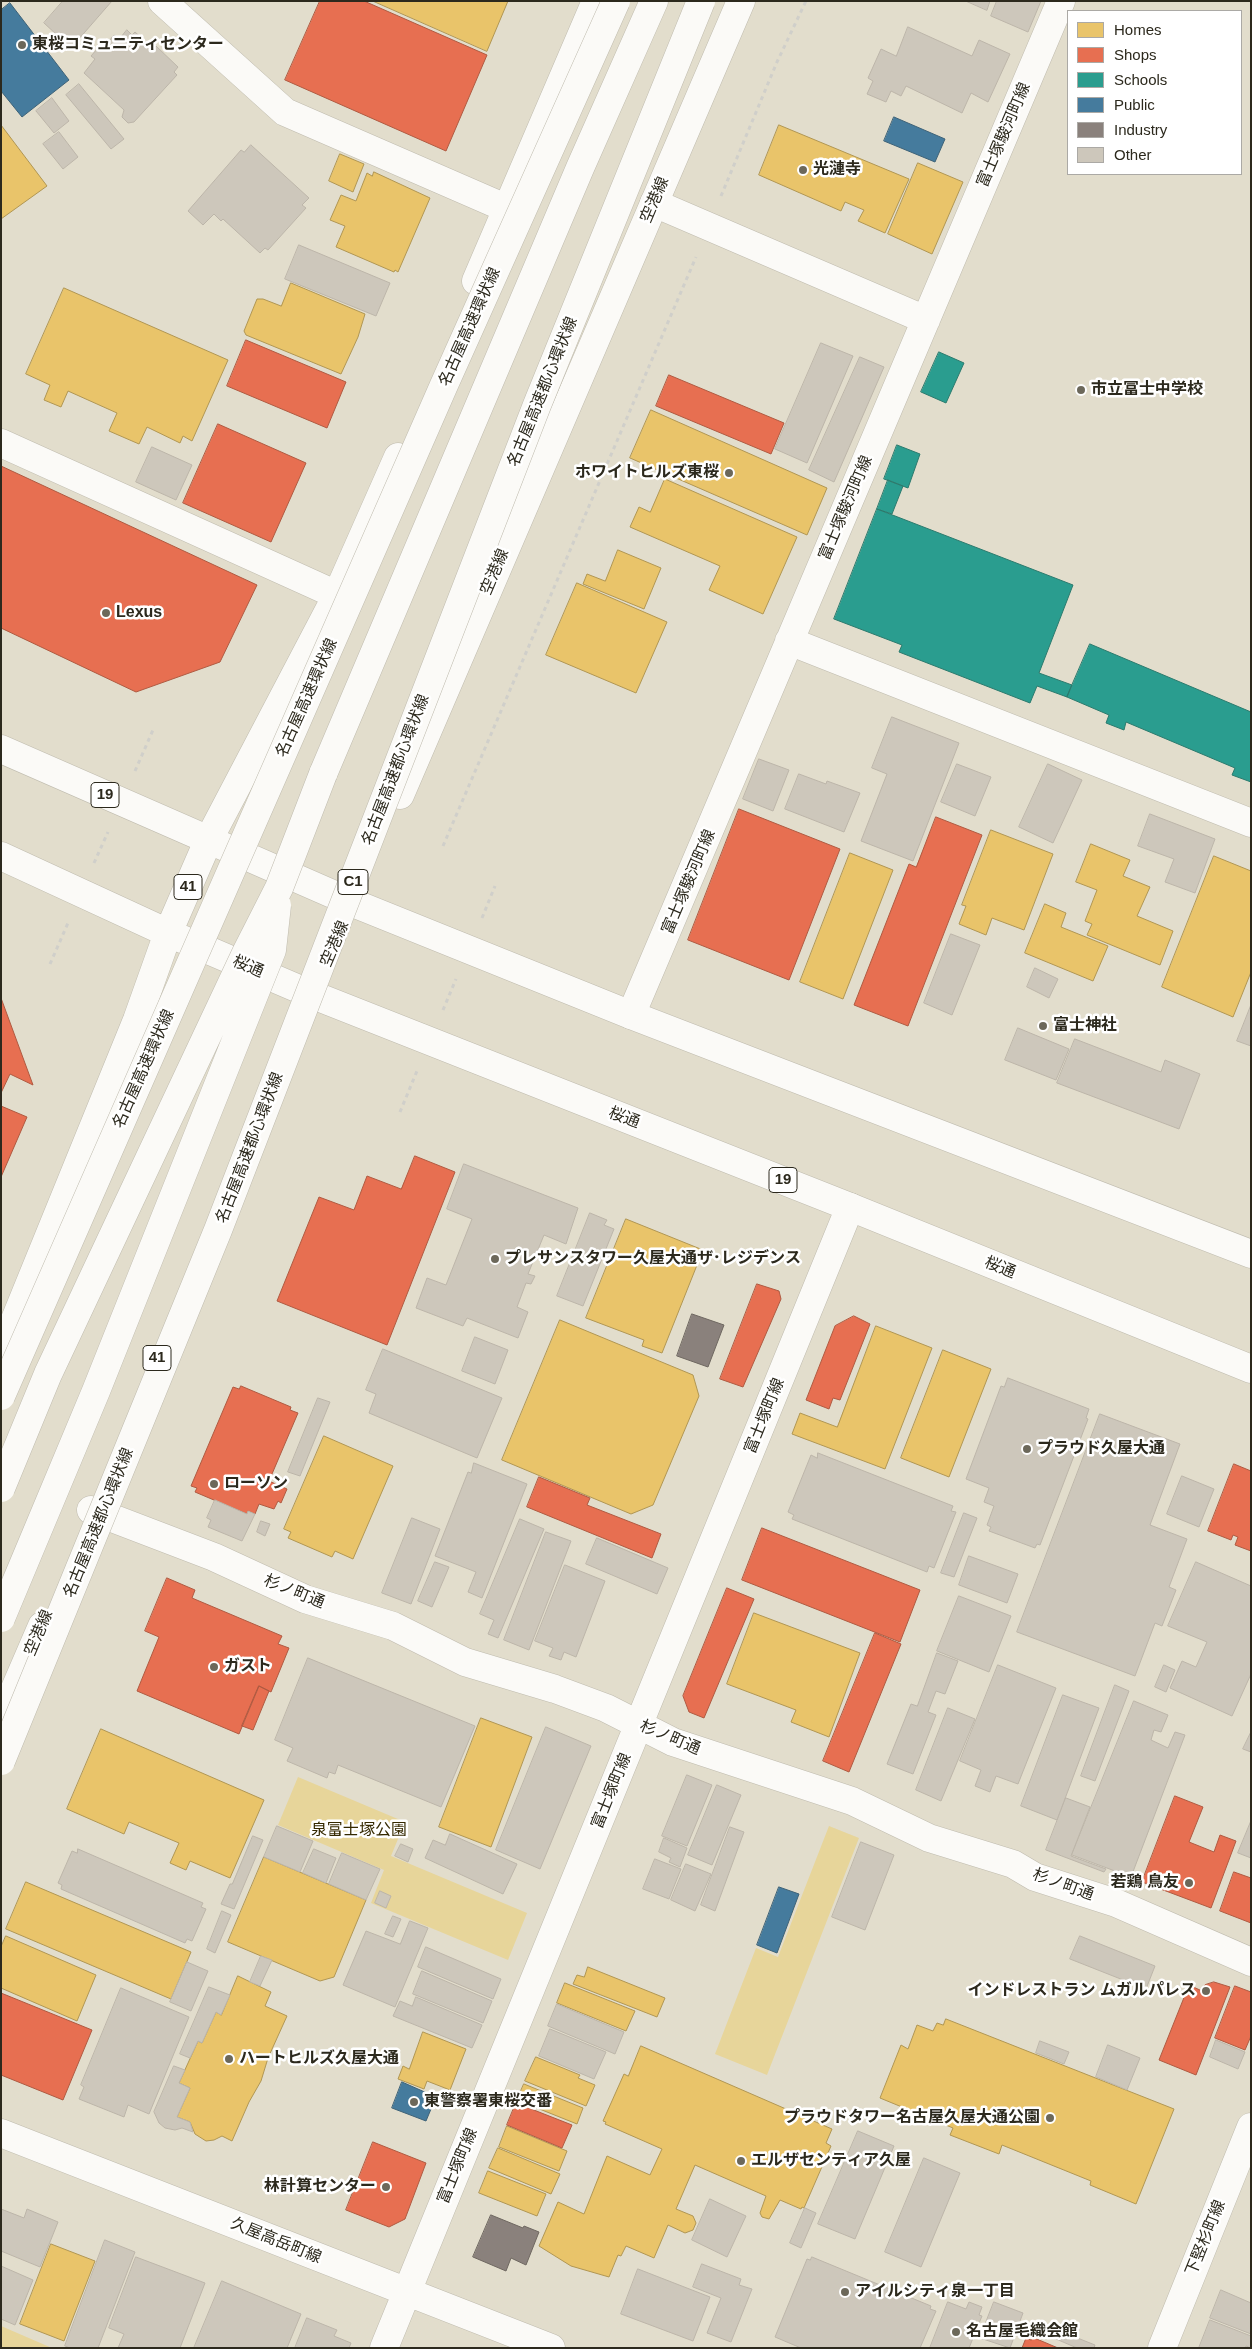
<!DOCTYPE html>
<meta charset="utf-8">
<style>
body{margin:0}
#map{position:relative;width:1252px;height:2349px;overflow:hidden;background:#e2ddcc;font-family:Helvetica,sans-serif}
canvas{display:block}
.frame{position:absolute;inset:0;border:2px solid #2c291d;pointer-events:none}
.legend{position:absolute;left:1067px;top:10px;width:175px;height:165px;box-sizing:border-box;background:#fff;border:1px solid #aba9a5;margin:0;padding:6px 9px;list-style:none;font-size:15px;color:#2c291d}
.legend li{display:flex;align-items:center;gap:10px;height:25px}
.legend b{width:25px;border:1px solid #aba9a5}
</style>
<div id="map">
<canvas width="1252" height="2349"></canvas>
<div class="frame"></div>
<ul class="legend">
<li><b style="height:14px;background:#e9c46a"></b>Homes</li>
<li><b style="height:14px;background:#e76f51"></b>Shops</li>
<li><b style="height:14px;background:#2a9d8f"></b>Schools</li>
<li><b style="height:14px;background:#457b9d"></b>Public</li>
<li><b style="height:14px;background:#8a817c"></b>Industry</li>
<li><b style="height:14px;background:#cdc7bb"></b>Other</li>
</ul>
</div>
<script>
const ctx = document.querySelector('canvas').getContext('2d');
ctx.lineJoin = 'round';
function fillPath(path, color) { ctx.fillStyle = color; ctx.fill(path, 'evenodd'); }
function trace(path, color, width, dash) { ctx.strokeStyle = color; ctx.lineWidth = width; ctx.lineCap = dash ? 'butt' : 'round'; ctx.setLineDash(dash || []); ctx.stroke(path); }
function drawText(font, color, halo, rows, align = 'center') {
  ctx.font = font + ' Helvetica,"Noto Sans JP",sans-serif'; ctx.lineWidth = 5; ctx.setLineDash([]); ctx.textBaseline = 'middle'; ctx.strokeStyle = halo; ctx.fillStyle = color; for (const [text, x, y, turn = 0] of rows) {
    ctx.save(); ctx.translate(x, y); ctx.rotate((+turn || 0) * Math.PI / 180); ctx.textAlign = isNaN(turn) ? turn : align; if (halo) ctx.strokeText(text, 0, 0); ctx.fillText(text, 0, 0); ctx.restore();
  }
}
fillPath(new Path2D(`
 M298 1777 405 1822 391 1856 527 1913 508 1960 371 1903 384 1870 278 1825Z
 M829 1826 859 1838 767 2075 715 2054 756 1948 778 1957Z
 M1 2326 52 2348H1Z`), '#e7d59a');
const homes = new Path2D(`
 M373 1H508L487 51Z
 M1 125 47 186 1 219Z
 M779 125 909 179 885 233 858 221 864 210 845 202 841 211 759 175Z
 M340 154 364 164 353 192 329 181Z
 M918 163 963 182 932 254 888 234Z
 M374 172 430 198 398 272 395 270 394 272 336 247 345 226 330 220 341 195 356 201 367 173 372 176Z
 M291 283 365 314 358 337 341 374 246 335 244 331 257 299H263L281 306Z
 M64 288 228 360 192 441 183 436 180 443 147 427 139 444 109 431 117 413 68 391 61 407 44 400 50 385 26 374Z
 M651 410 827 488 807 535 630 458Z
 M665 479 797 537 763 614 709 590 720 566 630 527 639 507 650 512Z
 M618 550 661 568 644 609 583 584 587 574 605 581Z
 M577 583 667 622 636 693 546 655Z
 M991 830 1053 854 1024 930 992 918 986 935 959 924 966 906 962 905Z
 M1091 844 1130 860 1123 876 1150 887 1137 916 1173 931 1160 965 1087 935 1092 924 1085 921 1097 890 1076 882Z
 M850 853 893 870 843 999 800 982Z
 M1214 856 1251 871V972L1233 1017 1162 987Z
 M1045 904 1066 913 1061 927 1108 946 1093 981 1025 953Z
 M626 1219 703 1250 662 1353 642 1346 644 1340 586 1318Z
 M560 1320 693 1375 699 1396 653 1505 631 1514 502 1460Z
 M876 1326 932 1348 885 1469 792 1434 800 1413 837 1427Z
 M943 1350 991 1369 949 1477 901 1458Z
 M324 1436 393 1466 353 1559 335 1551 332 1557 288 1538 291 1532 284 1529Z
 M754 1613 860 1653 829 1737 791 1722 796 1710 727 1684Z
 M481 1718 532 1737 491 1847 439 1827Z
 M101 1729 264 1800 230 1878 190 1861 186 1870 170 1863 179 1843 129 1822 124 1834 67 1809Z
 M264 1857 366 1900 334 1977 320 1981 228 1942Z
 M26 1882 191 1952 171 1999 6 1929Z
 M6 1936 96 1975 77 2021 1 1988V1947Z
 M588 1967 665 1998 657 2017 573 1984 577 1975 584 1977Z
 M238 1976 271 1992 265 2006 287 2016 268 2058 261 2081 249 2102 232 2141 222 2136 214 2140 206 2141 195 2134 190 2122 177 2117 190 2088 179 2083 198 2041 202 2043 216 2012 221 2015Z
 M565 1983 635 2011 626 2031 557 2003Z
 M946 2019 1174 2109 1136 2204 1090 2185 1091 2181 1002 2145 999 2154 950 2135 953 2128 880 2098 901 2045 908 2049 917 2025 933 2031 937 2023 943 2025Z
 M423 2032 466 2049 450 2090 427 2081 424 2089 398 2079 403 2066 409 2069Z
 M641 2046 832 2129 826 2143 831 2146 804 2208 802 2207 801 2209 780 2200 769 2219 762 2217 760 2213 766 2196 695 2165 676 2209 693 2216 696 2223 693 2230 685 2233 668 2225 654 2258 626 2246 621 2256 618 2255 609 2277 571 2266 539 2246 558 2202 584 2214 607 2156 650 2175 662 2149 605 2124 606 2122 603 2121 624 2074 628 2076Z
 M536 2057 580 2075 578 2078 595 2085 586 2106 525 2081Z
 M524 2084 583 2108 577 2124 517 2100Z
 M507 2126 567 2151 559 2171 499 2147Z
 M498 2148 560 2174 551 2194 489 2168Z
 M488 2171 546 2194 537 2216 479 2193Z
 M51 2244 95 2261 64 2341 20 2324Z`);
fillPath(homes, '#e9c46a');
trace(homes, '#b09653', 1);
const shops = new Path2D(`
 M320 1H364L487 55 446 151 285 80Z
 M246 340 346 382 327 428 227 386Z
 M669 375 784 423 771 454 656 406Z
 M218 424 306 463 271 542 183 503Z
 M1 466 257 585 220 662 136 692 1 628Z
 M739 809 840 849 789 980 688 940Z
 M936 817 982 835 908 1026 854 1005 909 864 916 867Z
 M1 998 33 1085 10 1074 1 1093Z
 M1 1106 27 1117 1 1177Z
 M415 1156 455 1172 387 1345 277 1301 319 1197 354 1210 367 1176 401 1189Z
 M757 1284 779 1291 781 1299 743 1387 720 1379Z
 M854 1316 870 1324 840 1400 833 1398 829 1409 806 1400 835 1326Z
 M241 1386 291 1407 290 1410 298 1413 269 1481 287 1489 281 1503 278 1501 274 1509 259 1504 255 1514 248 1511 247 1514 195 1492 197 1488 191 1486 233 1387 239 1389Z
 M1234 1464 1251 1471V1551L1235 1545 1238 1537 1233 1535 1231 1540 1208 1531Z
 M539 1477 590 1498 587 1505 661 1534 652 1558 527 1507Z
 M762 1528 920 1590 900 1642 742 1580Z
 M167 1578 195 1590 192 1598 282 1636 278 1644 289 1648 271 1692 259 1686 239 1734 137 1691 159 1637 145 1631Z
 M727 1588 754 1599 704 1718 689 1712 683 1696Z
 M875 1633 901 1644 849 1772 823 1761Z
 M259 1686 269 1691 253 1730 242 1726Z
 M1175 1796 1203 1807 1189 1842 1214 1852 1220 1835 1236 1841 1211 1908 1142 1882Z
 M1234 1872 1251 1878V1923L1220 1911Z
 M1214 1982 1230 1987 1196 2075 1159 2060 1189 1985 1202 1991 1205 1985Z
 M1235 1986 1251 1992V2036L1245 2050 1215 2038Z
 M1 1993 92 2030 63 2100 1 2075Z
 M516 2103 572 2125 562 2148 507 2125Z
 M373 2142 426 2163 405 2219 389 2227 346 2210Z
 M1032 2337 1058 2348H1022L1026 2338 1031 2340Z`);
fillPath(shops, '#e76f51');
trace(shops, '#af5a41', 1);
const schools = new Path2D(`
 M939 352 964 363 946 403 921 392Z
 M897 445 920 454 908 488 884 479Z
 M888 480 903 486 892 514 877 509Z
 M877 509 1073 585 1039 673 1072 685 1067 697 1037 686 1030 703 899 652 902 645 834 619Z
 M1090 644 1251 712V782L1232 775 1235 768 1126 722 1124 730 1106 723 1109 715 1067 697Z`);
fillPath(schools, '#2a9d8f');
trace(schools, '#2b7a6d', 1);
const public = new Path2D(`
 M10 3 69 80 22 117 1 91V10Z
 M894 117 945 139 935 162 884 141Z
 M779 1887 799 1894 777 1953 757 1945Z
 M402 2082 436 2097 426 2121 392 2108Z`);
fillPath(public, '#457b9d');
trace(public, '#3e6277', 1);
const industry = new Path2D(`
 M692 1314 724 1325 708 1367 677 1356Z
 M491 2215 523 2228 524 2226 539 2232 526 2265 511 2258 506 2271 473 2257Z`);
fillPath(industry, '#8a817c');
trace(industry, '#6e6760', 1);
const building = new Path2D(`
 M63 1H112L71 48 44 23Z
 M966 1H990L987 10Z
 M997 1H1041L1028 32 991 16Z
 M908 27 972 56 979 40 1010 54 988 102 971 93 962 113 906 86 901 96 891 91 886 102 867 94 873 81 868 78 881 49 896 56Z
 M127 30 132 35 135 32 154 49 156 46 178 67 174 72 177 75 134 122 128 123 122 117 124 110 84 73 95 59 91 56 105 40 108 42 114 35 119 39Z
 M79 84 124 139 111 149 66 95Z
 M52 98 69 121 54 133 36 111Z
 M59 132 78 157 63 169 43 144Z
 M251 145 309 198 302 205 306 208 268 250 265 248 260 253 223 219 221 221 214 214 203 225 188 211 241 150 244 152Z
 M299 245 390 283 376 316 285 279Z
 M821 343 853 356 807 463 775 449Z
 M860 357 884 367 834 482 809 470Z
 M152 447 192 465 176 500 136 482Z
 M892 717 959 743 913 861 861 841 887 774 872 768Z
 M759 759 789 770 773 811 743 799Z
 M957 764 991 777 975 816 941 802Z
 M1048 764 1082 780 1053 843 1019 827Z
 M799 774 826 784 827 781 860 793 844 832 785 809Z
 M1150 814 1215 839 1195 893 1165 882 1174 859 1138 846Z
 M951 934 980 945 952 1015 924 1003Z
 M1035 968 1058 979 1049 998 1027 987Z
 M1251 1005V1046L1237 1041Z
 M1018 1028 1069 1049 1056 1080 1005 1060Z
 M1075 1039 1161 1072 1165 1060 1200 1074 1179 1129 1057 1083Z
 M464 1164 578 1208 566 1244 544 1235 528 1274 535 1276 531 1284 526 1283 517 1307 528 1312 518 1338 467 1318 463 1326 416 1308 427 1278 446 1285 472 1219 447 1209Z
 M590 1213 607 1220 604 1225 614 1229 583 1306 557 1296Z
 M475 1337 508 1350 495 1384 462 1371Z
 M383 1349 502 1398 477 1458 369 1413 376 1394 366 1390Z
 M1008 1378 1089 1409 1086 1418 1088 1419 1040 1545 1037 1544 1035 1548 989 1531 991 1527 987 1525 994 1506 984 1502 989 1488 966 1479 1001 1386 1004 1387Z
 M318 1398 330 1402 300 1476 288 1472Z
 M1100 1414 1180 1444 1150 1525 1187 1539 1169 1587 1176 1590 1162 1626 1155 1623 1135 1676 1017 1632Z
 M818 1453 953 1506 951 1511 956 1512 934 1568 929 1566 927 1572 792 1519 794 1515 788 1512 811 1455 817 1458Z
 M474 1463 527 1484 482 1598 468 1592 476 1572 435 1556 468 1472 471 1473Z
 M1182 1476 1214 1489 1199 1527 1167 1514Z
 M215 1500 247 1514 248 1511 255 1514 242 1541 208 1527 211 1520 207 1518Z
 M964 1513 977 1518 954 1577 941 1573Z
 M412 1518 440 1529 411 1604 382 1593Z
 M520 1519 544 1529 498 1638 488 1634 494 1620 480 1614Z
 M261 1521 270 1524 265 1536 257 1532Z
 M546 1532 571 1541 529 1650 504 1640Z
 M597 1538 668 1568 657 1594 586 1564Z
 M969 1556 1018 1574 1007 1603 959 1585Z
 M435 1562 449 1567 432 1607 418 1601Z
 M1196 1562 1251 1586V1674L1232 1716 1170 1688 1182 1661 1196 1667 1207 1642 1168 1626Z
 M565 1565 605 1581 576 1657 564 1652 561 1660 549 1656 553 1648 535 1641Z
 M959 1596 1011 1616 989 1672 937 1651Z
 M937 1653 958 1661 945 1694 936 1691 928 1712 936 1715 913 1774 887 1764 911 1704 917 1706Z
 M308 1658 475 1726 441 1807 338 1765 335 1774 329 1772 327 1778 287 1761 293 1748 275 1740Z
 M998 1665 1056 1688 1018 1784 996 1776 990 1792 975 1786 981 1770 960 1761Z
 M1164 1665 1175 1670 1166 1692 1155 1687Z
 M1115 1685 1129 1691 1095 1781 1081 1776Z
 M1063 1695 1099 1708 1057 1820 1021 1806Z
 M1134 1701 1168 1715 1161 1732 1154 1730 1151 1740 1168 1748 1175 1732 1185 1735 1131 1877 1072 1855Z
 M948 1708 975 1719 941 1801 916 1790Z
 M546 1727 591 1746 540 1869 496 1850Z
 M1251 1732V1752L1243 1749Z
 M687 1775 712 1785 687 1846 662 1836Z
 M717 1785 741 1795 712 1865 688 1855Z
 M1066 1798 1090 1807 1071 1856 1106 1869 1104 1872 1046 1850Z
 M1251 1821V1858L1238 1853Z
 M277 1826 313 1841 300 1872 264 1857Z
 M730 1827 744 1832 715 1911 701 1905Z
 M450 1834 517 1864 503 1894 425 1858 433 1840 445 1845Z
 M253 1836 263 1840 234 1909 221 1904 230 1884H232Z
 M664 1838 687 1848 680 1867 669 1862 671 1858 659 1852Z
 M861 1842 894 1855 865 1930 832 1917Z
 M401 1844 413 1849 408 1862 395 1856Z
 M78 1849 203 1903 201 1907 206 1909 192 1941 187 1939 185 1943 61 1889 62 1885 58 1883 72 1851 77 1853Z
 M314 1849 336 1858 326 1883 303 1873Z
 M342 1853 380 1869 366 1900 329 1884Z
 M655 1859 681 1869 669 1899 643 1889Z
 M686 1864 711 1874 695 1911 671 1900Z
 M380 1891 391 1896 386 1908 375 1903Z
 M222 1911 231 1915 215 1953 207 1949Z
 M393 1916 401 1919 393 1937 385 1934Z
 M410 1921 428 1928 395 2007 343 1985 366 1931 400 1944Z
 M1080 1936 1155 1966 1146 1989 1070 1959Z
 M426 1947 501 1979 493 1999 418 1967Z
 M261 1956 272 1960 260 1986 250 1982Z
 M187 1962 208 1971 191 2011 170 2002Z
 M422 1971 492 2001 483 2023 413 1994Z
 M209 1987 230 1995 221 2015 216 2012 202 2043 198 2041 190 2058 180 2054Z
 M121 1988 189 2017 149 2114 128 2105 124 2117 79 2099 84 2087 81 2085Z
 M416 1997 482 2025 472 2048 393 2016 400 2001 412 2006Z
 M557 2004 624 2032 615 2054 548 2026Z
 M550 2029 606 2052 594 2079 539 2056Z
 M1216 2040 1245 2052 1238 2069 1210 2057Z
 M1040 2041 1069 2052 1064 2064 1036 2053Z
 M1108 2045 1140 2058 1127 2090 1096 2077Z
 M174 2066 185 2070 179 2083 190 2088 177 2117 190 2122 193 2132 182 2128 175 2130 165 2128 159 2123 154 2112Z
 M858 2131 894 2146 855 2239 818 2224Z
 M924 2158 960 2173 921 2267 885 2252Z
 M710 2199 746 2216 727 2257 692 2240Z
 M805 2208 816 2213 801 2248 790 2243Z
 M1 2209 24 2218 27 2209 58 2222 40 2267 1 2251Z
 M105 2240 135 2252 98 2348H70L65 2346Z
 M136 2257 205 2283 180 2348H118L124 2334 109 2328Z
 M812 2257 931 2306 930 2309 936 2311 920 2348H801L775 2337 807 2259 810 2260Z
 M702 2264 741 2279 739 2285 752 2289 731 2342 707 2333 721 2298 693 2287Z
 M1 2266 33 2280 15 2325 1 2319Z
 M638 2269 710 2297 693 2341 621 2314Z
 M222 2281 301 2314 287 2348H194Z
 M1221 2290 1251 2303V2334L1210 2318Z
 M948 2302 966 2309 969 2302 982 2307 979 2315 982 2316 969 2348H930Z
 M994 2302 1023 2313 1010 2348 980 2338Z
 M307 2318 337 2330 334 2336 351 2343 349 2348H295Z
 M1210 2320 1251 2336V2348L1246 2346 1245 2348H1199Z
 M1060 2331 1095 2345 1094 2348H1077L1056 2339Z`);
fillPath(building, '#cdc7bb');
trace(building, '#bcb5a9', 1);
const minor = new Path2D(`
 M162 1 285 112 508 209
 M654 203 926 320
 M1 443 337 595
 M789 641 1251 823
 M631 1015 1061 1
 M91 1510 214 1557 305 1599 393 1626 465 1662 555 1689 606 1708 673 1742 852 1801 929 1838 1013 1864 1035 1877 1116 1903 1251 1962
 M1 2133 551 2348
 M384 2348 850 1207
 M1162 2348 1251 2127`);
const major = new Path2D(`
 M476 281 596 1
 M400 795 741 1
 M208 841 337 595 398 457`);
const highway = new Path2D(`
 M1 749 353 903 631 1015 1251 1254
 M323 774 580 168 654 1
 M1 856 168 933 313 995 850 1207 1251 1369
 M1 1354 137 1020 168 933 208 841
 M1 1721 42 1626`);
trace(minor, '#bfbbae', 29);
trace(major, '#bfbbae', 29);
trace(highway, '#bfbbae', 29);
trace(new Path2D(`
 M721 196 777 62 806 1
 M135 771 153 730
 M443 846 696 257
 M94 863 108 832
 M482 918 495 886
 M50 964 68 923
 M443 1010 456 979
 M400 1112 417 1071`), '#d0cfca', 3, [4, 4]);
trace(minor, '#fbfaf7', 28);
trace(major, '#fbfaf7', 28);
trace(highway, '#fbfaf7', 28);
const highwayBridge = new Path2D(`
 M1 1396 444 385 616 1
 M1 1488 48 1374 247 951 279 888 323 774
 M1 1618 96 1391 272 950 277 905
 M1 1761 218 1230 537 405 701 1`);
trace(highwayBridge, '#bfbbae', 29, []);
trace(highwayBridge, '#fbfaf7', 28);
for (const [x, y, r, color] of [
 [22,45,5,"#6c685a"],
 [803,170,5,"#6c685a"],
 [1081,390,5,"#6c685a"],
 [729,473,5,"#6c685a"],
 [106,613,5,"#6c685a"],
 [1043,1026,5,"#6c685a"],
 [495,1259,5,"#6c685a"],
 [1027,1449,5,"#6c685a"],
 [214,1484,5,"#6c685a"],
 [214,1667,5,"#6c685a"],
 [1189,1883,5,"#6c685a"],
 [1206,1991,5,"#6c685a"],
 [229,2059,5,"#6c685a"],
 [414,2102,5,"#6c685a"],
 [1050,2118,5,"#6c685a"],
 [741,2161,5,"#6c685a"],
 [386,2187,5,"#6c685a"],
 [845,2292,5,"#6c685a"],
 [956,2332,5,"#6c685a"]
]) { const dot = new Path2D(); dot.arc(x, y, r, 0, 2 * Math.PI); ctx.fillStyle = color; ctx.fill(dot); trace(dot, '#fff', 2); }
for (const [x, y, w] of [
 [105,795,28],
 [353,882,30],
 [188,887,28],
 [783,1180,28],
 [157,1358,28]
]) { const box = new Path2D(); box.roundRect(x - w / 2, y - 12.5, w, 25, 4); ctx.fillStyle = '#fff'; ctx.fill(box); trace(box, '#2c291d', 1); }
drawText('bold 15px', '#2c291d', null, [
 ["19",105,795],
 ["C1",353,882],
 ["41",188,887],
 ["19",783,1180],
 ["41",157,1358]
]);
drawText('bold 16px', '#2c291d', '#fff', [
 ["東桜コミュニティセンター",32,45],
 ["光漣寺",813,170],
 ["市立冨士中学校",1091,390],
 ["ホワイトヒルズ東桜",719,473,"right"],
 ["Lexus",116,613],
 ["富士神社",1053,1026],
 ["プレサンスタワー久屋大通ザ･レジデンス",505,1259],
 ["プラウド久屋大通",1037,1449],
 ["ローソン",224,1484],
 ["ガスト",224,1667],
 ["若鶏 鳥友",1179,1883,"right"],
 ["インドレストラン ムガルパレス",1196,1991,"right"],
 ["ハートヒルズ久屋大通",239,2059],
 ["東警察署東桜交番",424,2102],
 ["プラウドタワー名古屋久屋大通公園",1040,2118,"right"],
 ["エルザセンティア久屋",751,2161],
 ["林計算センター",376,2187,"right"],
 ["アイルシティ泉一丁目",855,2292],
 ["名古屋毛織会館",966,2332]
], 'left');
drawText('16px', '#2c291d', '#fff', [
 ["富士塚駿河町線",1004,135,-67],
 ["空港線",655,200,-67],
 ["名古屋高速環状線",470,327,-66],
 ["名古屋高速都心環状線",543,392,-68],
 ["富士塚駿河町線",846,508,-67],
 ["空港線",495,572,-67],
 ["名古屋高速環状線",307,698,-66],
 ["名古屋高速都心環状線",396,770,-69],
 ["富士塚駿河町線",689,882,-67],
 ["空港線",335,944,-67],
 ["桜通",248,967,23],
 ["名古屋高速環状線",144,1069,-66],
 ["桜通",624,1118,21],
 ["名古屋高速都心環状線",250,1148,-69],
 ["桜通",1000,1268,22],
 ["富士塚町線",765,1416,-68],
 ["名古屋高速都心環状線",99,1523,-68],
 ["杉ノ町通",294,1592,22],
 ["空港線",39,1633,-67],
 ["杉ノ町通",670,1738,23],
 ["富士塚町線",612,1791,-68],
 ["杉ノ町通",1063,1885,20],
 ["富士塚町線",458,2166,-68],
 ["下竪杉町線",1206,2238,-68],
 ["久屋高岳町線",276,2241,22]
]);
drawText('16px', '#352900', '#fff', [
 ["泉富士塚公園",359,1831]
]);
</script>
